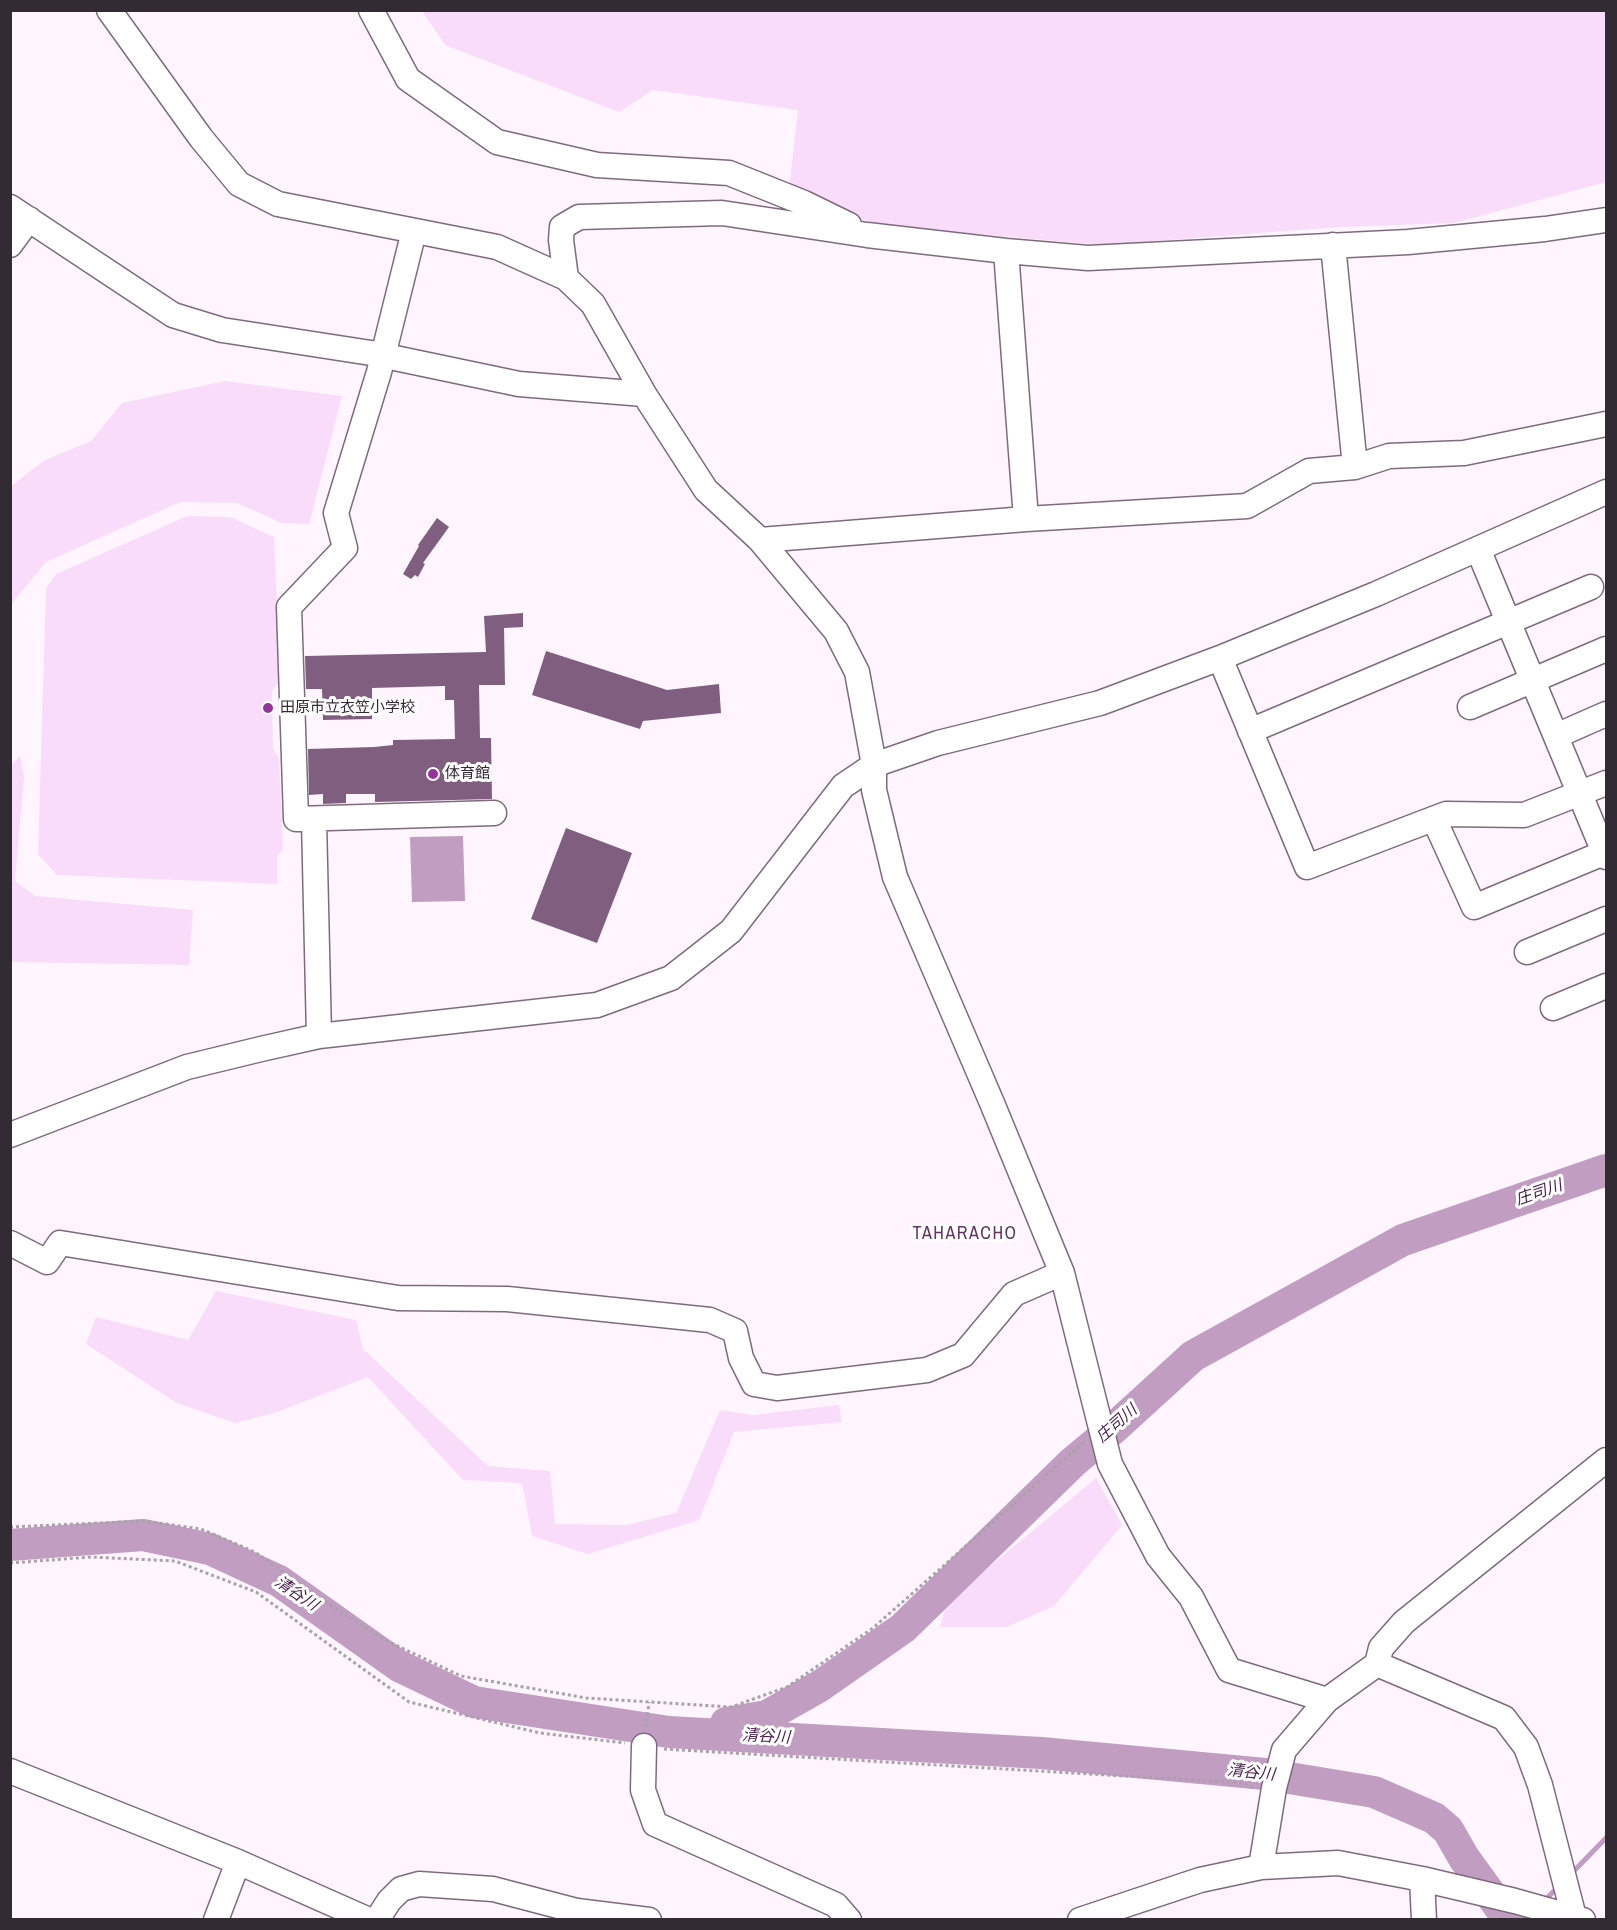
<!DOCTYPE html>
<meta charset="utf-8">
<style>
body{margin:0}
#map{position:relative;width:1617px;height:1930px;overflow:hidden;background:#fef5fe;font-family:"Archivo Narrow",sans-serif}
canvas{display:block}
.frame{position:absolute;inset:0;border:12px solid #332b33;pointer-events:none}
</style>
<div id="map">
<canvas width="1617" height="1930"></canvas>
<div class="frame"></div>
</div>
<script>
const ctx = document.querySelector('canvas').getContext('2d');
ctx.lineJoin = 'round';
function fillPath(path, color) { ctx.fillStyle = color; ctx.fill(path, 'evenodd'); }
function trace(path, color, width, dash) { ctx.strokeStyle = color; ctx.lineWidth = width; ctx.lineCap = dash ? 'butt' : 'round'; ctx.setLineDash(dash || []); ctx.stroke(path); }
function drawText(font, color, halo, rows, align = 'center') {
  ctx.font = font + ' "Archivo Narrow","Noto Sans JP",sans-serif'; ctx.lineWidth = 6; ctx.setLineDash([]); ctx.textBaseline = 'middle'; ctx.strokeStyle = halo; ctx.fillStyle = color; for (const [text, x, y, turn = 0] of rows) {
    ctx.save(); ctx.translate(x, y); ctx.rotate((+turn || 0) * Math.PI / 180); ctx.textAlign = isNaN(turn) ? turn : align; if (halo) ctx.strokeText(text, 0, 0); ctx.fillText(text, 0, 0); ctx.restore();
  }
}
fillPath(new Path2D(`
 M422 11H1606V182L1454 223 1339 227 1102 245 876 225 789 189 798 110 653 90 619 112 445 45Z
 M225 381 342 396 309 524 282 523 237 503 180 502 46 562 11 604V486L45 460 91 441 122 403Z
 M187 516 230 517 274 537 280 681 272 691 273 749 279 759 283 849 277 857V884L57 875 38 854 46 588 56 574Z
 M20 756 24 777 15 881 35 896 193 910 189 965 11 962 10 767Z
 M216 1291 356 1320 363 1349 488 1466 550 1471 555 1524 626 1525 676 1513 720 1410 753 1415 839 1405 842 1422 734 1432 699 1520 588 1554 532 1536 522 1483 463 1480 368 1377 277 1412 235 1423 177 1403 86 1344 96 1317 188 1340Z
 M1096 1478 1122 1525 1054 1606 1006 1627H940L947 1602Z`), '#f9dcf9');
fillPath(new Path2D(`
 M463 836 465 901 412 902 410 837Z`), '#c19dc1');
trace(new Path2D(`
 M1571 1874 1606 1838
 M1544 1901 1558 1887`), '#c19dc1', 5);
trace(new Path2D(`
 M10 1545 143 1535 210 1549 279 1581 399 1666 474 1702 669 1732 1041 1753 1265 1774 1374 1792 1434 1818 1448 1830 1464 1858 1509 1920
 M726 1723 767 1716 820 1686 903 1628 1073 1462 1114 1428 1193 1356 1403 1240 1606 1170`), '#c19dc1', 32);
fillPath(new Path2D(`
 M437 518 449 527 423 563 425 564 418 577 415 575 411 579 403 574 419 546 418 545Z
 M523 613V627L504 628V626L505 685H479L480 738H491L492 799 375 802V794H346V803L323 804V794L309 795 308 749 374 747 393 745V740L455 739 454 700H445V686L372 688V719L323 720 322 689H306L305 656 486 652 484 616Z
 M546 651 667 690 719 684 721 713 643 721 640 729 532 695Z
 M566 828 632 853 597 943 531 919Z`), '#7f5e7f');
const minor = new Path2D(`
 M109 10 201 138 239 184 278 204 497 247 566 278 593 304 644 394 706 490 760 540 836 631 857 672 874 765V790L895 877 992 1103 1062 1273 1110 1464 1158 1556 1191 1597 1229 1670 1327 1700
 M371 10 408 79 497 142 597 165 729 173 804 203 849 225
 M10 207 173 315 222 330 371 353 519 384 644 394
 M414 231 379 372 336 513 345 548 289 607 296 819 494 813
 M10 245 29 219
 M1333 245 1355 467
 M1006 251 1026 519
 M566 278 561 240 562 227 579 217 722 213 867 235 1006 251 1088 258 1408 242 1545 229 1606 220
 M760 540 1026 519 1247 506 1309 471 1355 467 1389 456 1464 453 1606 424
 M1478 549 1606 857
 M1220 658 1307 867 1446 814 1524 815 1606 783
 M1470 707 1606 649
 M1250 731 1591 587
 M1556 736 1606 714
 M1434 819 1474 907 1606 852
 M314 820 319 1036
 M1527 952 1606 919
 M1553 1008 1606 986
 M10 1135 187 1067 261 1049 319 1036 597 1005 671 978 731 931 843 786 874 765 938 743 1100 703 1220 658 1376 594 1606 492
 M10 1243 47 1262 60 1243 398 1298 507 1299 710 1320 735 1331 741 1358 754 1384 777 1388 927 1370 963 1355 1014 1294 1062 1273
 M1377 1664 1504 1718 1526 1747 1540 1785 1574 1917
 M644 1746 643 1790 655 1824 836 1905 849 1920
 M10 1771 238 1862 369 1920
 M1261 1867 1274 1788 1284 1750 1327 1700 1377 1664 1381 1648 1404 1622 1606 1460
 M1422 1879 1424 1920
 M216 1920 238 1862
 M377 1920 389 1901 401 1889 419 1884 493 1889 577 1911 649 1920
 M1080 1920 1200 1880 1261 1867 1338 1863 1422 1879 1515 1901 1583 1920`);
trace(minor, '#7d6b7d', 27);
trace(new Path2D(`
 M10 1527 144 1521 201 1529 255 1552 321 1599 385 1640 461 1676 586 1698 731 1707 787 1687 873 1628 1085 1441
 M10 1563 91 1557 175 1561 256 1592 409 1702 540 1733 625 1743
 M646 1727 649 1702
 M664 1749 1243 1783 1255 1789`), '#aaa1aa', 3, [3, 3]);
trace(minor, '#fff', 24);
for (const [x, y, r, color] of [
 [268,708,6,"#96349b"],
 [433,774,6,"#96349b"]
]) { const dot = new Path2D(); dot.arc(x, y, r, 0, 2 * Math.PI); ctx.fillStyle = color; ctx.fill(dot); trace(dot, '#fff', 2); }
drawText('15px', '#332b33', '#fff', [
 ["田原市立衣笠小学校",280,708],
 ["体育館",445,774]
], 'left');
drawText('italic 16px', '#4c204e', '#fff', [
 ["庄司川",1539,1193,-19],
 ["庄司川",1117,1424,-41],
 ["清谷川",296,1594,34],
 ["清谷川",766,1737,3],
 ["清谷川",1251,1773,6]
]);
ctx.letterSpacing = '1.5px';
drawText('18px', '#653466', '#fff', [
 ["TAHARACHO",965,1234]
]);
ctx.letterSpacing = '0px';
</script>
